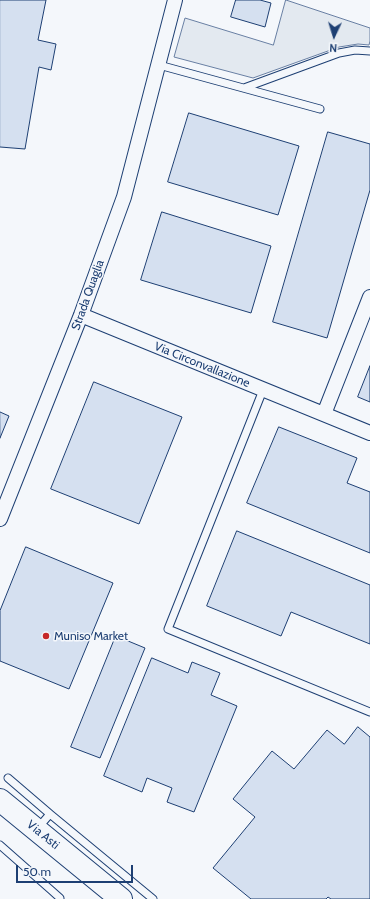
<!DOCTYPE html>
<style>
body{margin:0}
#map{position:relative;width:370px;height:899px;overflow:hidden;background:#f4f7fb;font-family:Cabin,sans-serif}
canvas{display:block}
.north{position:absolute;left:314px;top:16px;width:40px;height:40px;-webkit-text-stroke:3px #f4f7fb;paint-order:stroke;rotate:184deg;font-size:11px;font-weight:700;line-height:16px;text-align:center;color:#1d3f73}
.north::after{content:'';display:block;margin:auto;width:14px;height:18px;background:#1d3f73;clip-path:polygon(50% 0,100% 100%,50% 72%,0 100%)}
.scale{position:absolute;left:16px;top:865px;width:117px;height:18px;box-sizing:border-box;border:2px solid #1d3f73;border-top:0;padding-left:5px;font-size:12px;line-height:14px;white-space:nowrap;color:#1d3f73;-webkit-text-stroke:3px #f4f7fb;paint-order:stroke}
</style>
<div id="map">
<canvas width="370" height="899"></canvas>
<div class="north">N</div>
<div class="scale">50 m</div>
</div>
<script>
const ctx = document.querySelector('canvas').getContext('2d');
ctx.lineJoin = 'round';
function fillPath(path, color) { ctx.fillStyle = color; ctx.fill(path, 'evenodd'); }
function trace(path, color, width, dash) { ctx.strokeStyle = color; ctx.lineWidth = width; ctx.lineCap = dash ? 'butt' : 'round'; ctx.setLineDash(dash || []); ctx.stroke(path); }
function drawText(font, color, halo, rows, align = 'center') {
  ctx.font = font + ' Cabin,sans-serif'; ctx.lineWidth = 3; ctx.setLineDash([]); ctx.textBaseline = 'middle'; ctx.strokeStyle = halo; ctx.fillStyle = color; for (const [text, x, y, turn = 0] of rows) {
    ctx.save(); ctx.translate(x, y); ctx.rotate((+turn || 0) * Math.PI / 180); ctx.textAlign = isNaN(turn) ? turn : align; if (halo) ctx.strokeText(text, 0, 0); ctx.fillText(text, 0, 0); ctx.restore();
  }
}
const green = new Path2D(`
 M286 0 370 28V41L369 45 358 44 339 47 253 78 174 57 185 18 273 45Z`);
fillPath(green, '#e3e9f0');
trace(green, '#687fa3', 1);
const building = new Path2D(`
 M0 0H46L38 40 56 44 51 70 39 67 25 149 0 147Z
 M236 0H260L271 3 265 27 231 17Z
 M189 113 299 146 278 215 168 182Z
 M328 132 370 144V190L327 338 273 322Z
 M162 212 271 246 251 313 141 280Z
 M370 366V402L358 397Z
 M94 382 182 417 139 524 51 489Z
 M0 412 9 416 0 438Z
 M279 427 357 458 347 483 370 492V553L247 503Z
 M237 531 370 585V644L291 612 281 636 207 606Z
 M26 547 113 583 69 689 0 661V611Z
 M116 636 145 648 100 758 71 747Z
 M152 658 188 673 192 662 220 673 211 695 237 706 194 812 167 802 172 788 147 778 142 792 104 776Z
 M358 727 370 737V899H331L328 897 326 899H251L213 868 255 817 233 799 272 751 294 769 327 730 344 744Z`);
fillPath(building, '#d5e0f0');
trace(building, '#1d3f73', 1);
const lane = new Path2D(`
 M159 65 320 109
 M244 88 339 53 355 50 370 51
 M263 390 168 629 370 712
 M8 778 50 814
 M37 829 50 814 153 899
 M0 845 51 890 60 898V899`);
const street = new Path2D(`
 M81 315 370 433
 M324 414 370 297
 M0 519 81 315 124 197 175 0`);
const primary = new Path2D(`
 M0 800 121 899`);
trace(lane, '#1d3f73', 9);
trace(street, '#1d3f73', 16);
trace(primary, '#1d3f73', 24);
trace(lane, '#f4f7fb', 7);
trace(street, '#f4f7fb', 14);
trace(primary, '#f4f7fb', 22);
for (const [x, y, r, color] of [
 [46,636,4,"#c62828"]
]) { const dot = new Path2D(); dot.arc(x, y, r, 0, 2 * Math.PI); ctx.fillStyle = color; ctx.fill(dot); trace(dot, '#f4f7fb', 1.5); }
drawText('12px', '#1d3f73', '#f4f7fb', [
 ["Strada Quaglia",88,295,-70],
 ["Via Circonvallazione",202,365,22],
 ["Via Asti",43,835,39]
]);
drawText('12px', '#1d3f73', '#f4f7fb', [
 ["Muniso Market",54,636]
], 'left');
</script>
